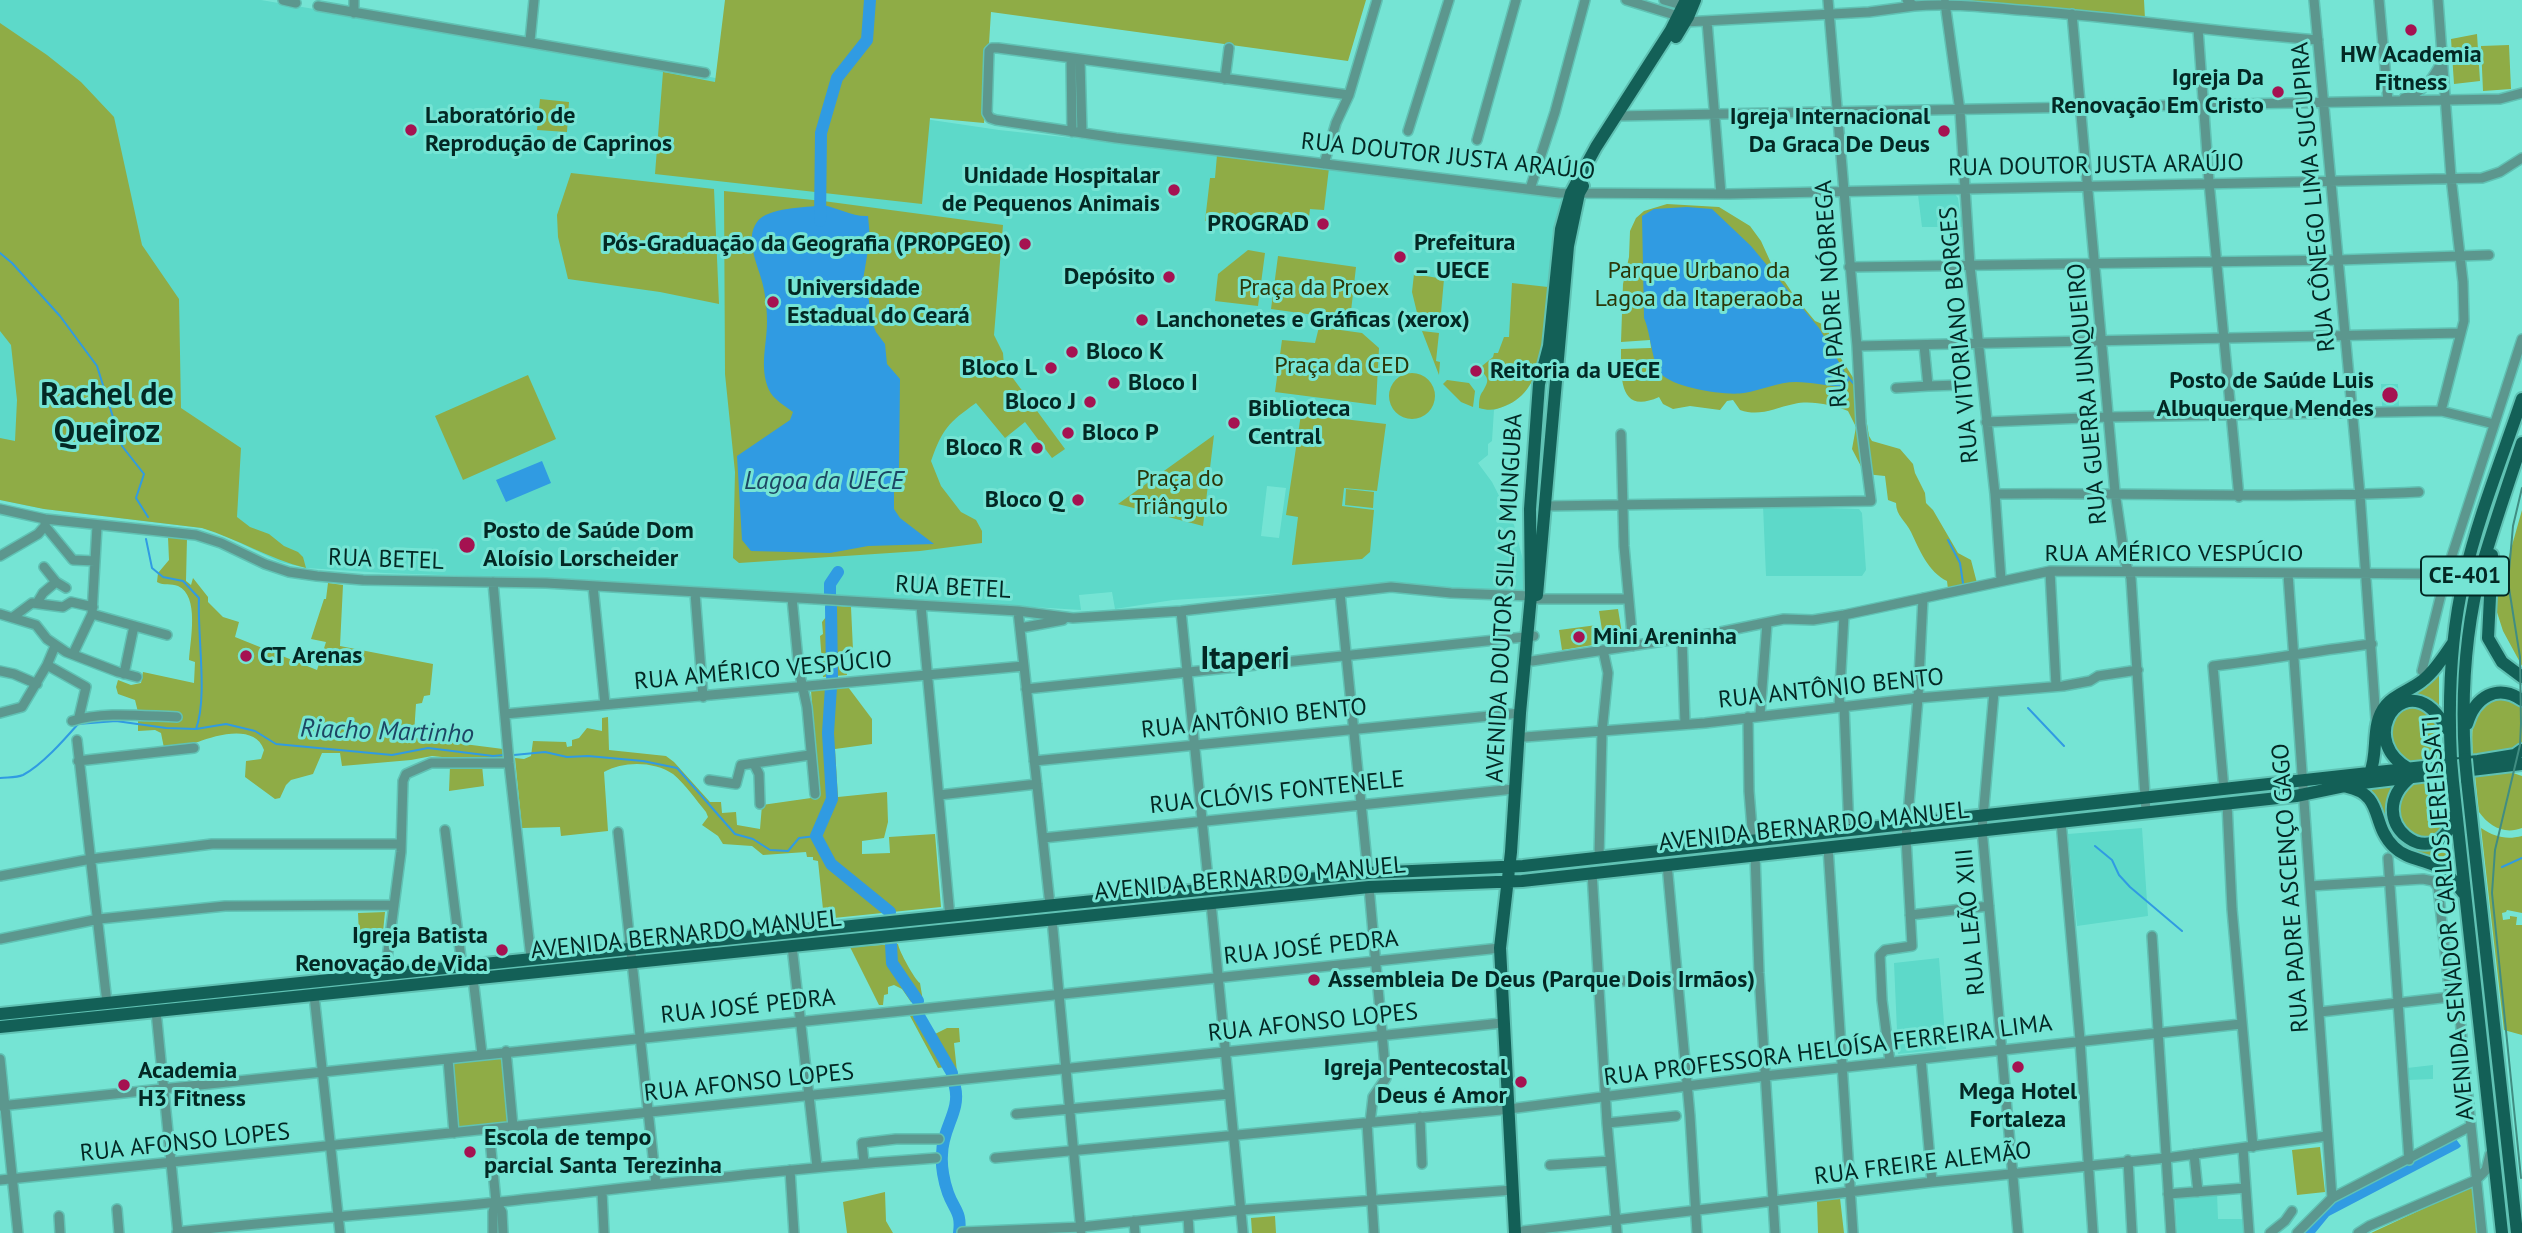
<!DOCTYPE html>
<meta charset="utf-8">
<style>
body{margin:0}
canvas{display:block;background:#75e4d4}
</style>
<canvas width="2522" height="1233"></canvas>
<script>
const ctx = document.querySelector('canvas').getContext('2d');
ctx.lineJoin = 'round';
function fillPath(path, color) { ctx.fillStyle = color; ctx.fill(path, 'evenodd'); }
function trace(path, color, width, dash) { ctx.strokeStyle = color; ctx.lineWidth = width; ctx.lineCap = dash ? 'butt' : 'round'; ctx.setLineDash(dash || []); ctx.stroke(path); }
function drawText(font, color, halo, rows, align = 'center') {
  ctx.font = font + ' "PT Sans",sans-serif'; ctx.lineWidth = 6; ctx.setLineDash([]); ctx.textBaseline = 'middle'; ctx.strokeStyle = halo; ctx.fillStyle = color; for (const [text, x, y, turn = 0] of rows) {
    ctx.save(); ctx.translate(x, y); ctx.rotate((+turn || 0) * Math.PI / 180); ctx.textAlign = isNaN(turn) ? turn : align; if (halo) ctx.strokeText(text, 0, 0); ctx.fillText(text, 0, 0); ctx.restore();
  }
}
fillPath(new Path2D(`
 M0 0H261L685 72 918 118 999 130 1202 152 1501 189 1561 199 1553 230 1543 338 1530 385 1524 393 1510 404 1494 410 1492 441 1488 444V455L1478 463 1492 482 1514 525 1524 564 1523 592 1446 588 1400 582 1329 590 1173 600 1115 609 1112 592 1079 595 1081 610 606 581 385 573 306 568 280 562 219 533 202 528 44 509 0 500ZM1267 486 1286 488 1279 538 1261 536Z
 M1954 193 1958 198 1962 227H1922L1918 195Z
 M2381 384H2398L2399 406H2382Z
 M1763 506 1859 509 1862 513 1866 570 1862 576H1766Z
 M2142 828 2148 916 2077 926 2068 834Z
 M1939 958 1946 1049 1898 1054 1894 963Z
 M2433 1065V1079L2408 1080 2407 1068Z
 M2217 1192 2218 1219H2243L2244 1233H2177L2175 1194Z`), '#5dd9c9');
fillPath(new Path2D(`
 M725 0H1366L1348 61 991 12 984 123 930 118 922 204 655 174 663 72 715 82Z
 M1966 0H2144L2145 19Z
 M0 23 47 55 81 82 114 117 142 245 179 299 181 408 241 448 237 517 250 527 269 534 284 546 298 552 303 557 306 568C269 559 238 539 202 528L44 509 0 500V438L15 441 17 400 11 345 0 331Z
 M2477 34 2480 81 2454 84 2451 39Z
 M2509 45 2511 89 2483 91 2481 46Z
 M540 99 569 102 567 132 537 130Z
 M1217 155 1329 168 1324 210 1310 209 1307 232 1288 230 1290 215 1276 214 1275 218 1249 215 1248 220 1240 219V225L1205 221 1210 178H1215Z
 M571 173 714 189 719 304 660 292 568 279 558 237 557 215Z
 M724 191 823 201 1003 225 994 335 1003 353 1004 366 1065 449 1052 458 1025 422 1005 438 976 403C948 423 943 428 931 461L941 486 961 512 976 520 982 531V543L920 551 739 563 733 558 735 472 725 374Z
 M1667 204 1719 207 1750 226 1761 241 1776 274 1785 282 1795 297 1815 321 1827 326 1832 344 1857 384 1864 406 1869 436 1872 441 1900 449 1913 464 1915 473 1925 493 1926 503 1933 510 1958 553 1971 560 1977 583 1948 589 1947 581C1928 572 1919 549 1911 532 1906 521 1896 516 1896 503L1888 500 1885 476 1865 474 1852 449 1856 427 1848 411C1833 405 1810 400 1794 404 1774 408 1760 417 1740 410L1733 400 1727 401 1720 410 1690 406 1673 409 1663 404 1659 397C1619 415 1621 378 1621 349L1651 348 1650 340 1621 342 1623 284 1629 257 1630 231 1636 218 1644 211Z
 M1248 250 1265 253 1258 306 1215 301 1218 274Z
 M1278 256 1356 267 1350 320 1271 309Z
 M1414 274 1444 279 1440 324 1419 321 1412 292Z
 M1512 283 1548 287C1545 324 1548 390 1505 406 1496 410 1489 411 1479 408 1479 403 1479 395 1483 391 1488 382 1490 379 1481 371L1482 366 1493 357 1494 353H1498L1504 337H1509Z
 M1319 327 1362 333 1379 348 1376 405 1275 392 1282 340 1315 343Z
 M1422 331 1439 333 1436 361 1440 362 1439 375Z
 M1389 396a23 23 0 1 1 46 0a23 23 0 1 1-46 0Z
 M528 375 556 439 463 480 435 416Z
 M1447 380 1469 383 1475 391 1473 407 1461 402 1443 384Z
 M1301 414 1386 424 1377 491 1344 488 1342 506 1374 510 1370 552 1362 559 1292 565 1298 517 1286 515Z
 M1214 435 1203 526 1118 504Z
 M1346 489 1374 492 1373 508 1345 505Z
 M2522 510V666L2503 631 2495 606Z
 M168 537 187 538 186 581 191 585 193 578 208 597V602L223 617 239 622 235 637 317 670 326 642 311 639 324 599H326L328 583 343 585 340 646 433 664 430 695 424 696 422 703 416 704 414 734 417 738 503 749 504 759 482 761 432 756 411 760 342 766 340 753H322L313 774 291 780 286 785 280 798 275 799 245 777 246 761 261 759 264 750C255 724 217 735 198 742 187 745 175 746 164 748L161 733 155 730 138 731V712L135 700 118 694 116 687 118 680 131 685 141 683 143 672 194 683 195 662 189 660C190 641 200 596 178 586 171 583 164 586 157 582L158 573 169 560Z
 M827 605 851 607 853 650 845 651 847 675 823 677 820 636 823 634 822 622 826 617Z
 M1618 609 1623 640 1604 643 1599 611Z
 M1597 625 1599 644 1562 650 1559 630Z
 M2439 670V708L2399 699Z
 M848 687 872 719V744L835 749 838 797 887 792 888 822 884 838 862 841V854L890 853 889 837 935 834 941 907 824 919 818 861 813 860V857H807L806 852 763 855 752 846 723 844 718 836 702 825 708 817 706 812C696 800 685 784 673 774 654 761 623 761 604 772L608 831 561 836 560 827 522 828 515 758 524 759 531 756 533 741 566 742 567 747 572 746V740L579 738 587 728 602 731V718L608 717 609 750 666 756 674 762 710 802H721L722 813 736 812 737 825 760 829 762 805 818 797 811 690Z
 M2504 696 2522 706V746L2518 750 2473 758C2472 727 2468 705 2504 696Z
 M2420 705 2437 720 2438 762C2401 766 2396 763 2390 726L2401 709Z
 M482 765 484 786 449 791 450 766Z
 M2510 772 2522 776V828C2504 835 2489 826 2479 812L2475 775Z
 M2440 778 2446 827 2432 838 2415 839 2399 822 2398 799 2414 782Z
 M2398 784 2392 792 2407 843 2448 836 2451 871C2433 863 2407 856 2394 840 2379 822 2388 805 2368 787Z
 M2481 828C2495 837 2506 840 2522 836V913L2507 910 2506 912 2502 913 2503 920 2510 919V916L2517 917 2516 925H2522V1035L2504 1030Z
 M385 912 383 932 359 934 358 913Z
 M898 944C899 951 915 980 920 983L923 1001 911 1002 902 989 894 985 888 987V994L884 995 883 1005H879L850 947Z
 M922 1014 933 1035 947 1028H959L960 1042 954 1043 957 1072 947 1073 945 1067 938 1068 910 1016Z
 M504 1056 511 1123 458 1128 453 1061Z
 M2320 1147 2325 1192 2297 1195 2292 1150Z
 M2470 1187 2473 1188 2478 1233H2371Z
 M885 1192 886 1221 893 1233H847L843 1202Z
 M1840 1198 1844 1233H1818L1817 1201Z
 M1275 1216 1276 1233H1252L1251 1218Z`), '#8fac46');
fillPath(new Path2D(`
 M823 205C838 208 853 217 868 216L870 238 862 286 869 300 870 317 876 332 885 344 887 364 900 379 899 467 894 490V509L900 518 934 544 868 546 830 553 751 551 742 540 737 456 790 420 793 412C785 406 773 399 769 390 759 367 767 345 767 322 767 311 766 300 764 290 761 270 743 241 757 222 768 207 805 208 823 205Z
 M1687 207 1712 209 1751 246 1819 328 1847 376 1849 381 1844 386C1828 387 1813 382 1796 382 1778 382 1762 390 1744 393 1725 396 1675 388 1661 374 1652 364 1651 334 1644 318L1642 216 1654 209Z
 M542 461 551 483 506 502 496 480Z
 M2456 1139 2461 1146 2459 1148 2329 1216 2315 1233H2301L2330 1204Z`), '#309be2');
trace(new Path2D(`
 M0 253 12 263 60 316 97 366 122 446 144 474 136 498 148 517
 M1847 376 1854 384
 M146 539 152 568 163 577 183 581 199 598C197 634 208 697 196 729
 M1948 540 1960 563 1963 583
 M2028 708 2064 746
 M514 755 545 752 567 757 588 756 643 761 677 768 735 834 753 839 770 850 788 851 799 838 816 836
 M0 778C8 777 16 778 23 775 42 765 64 740 78 724L116 721 166 728 196 729 226 724 255 731 276 744 392 755 428 748 493 756 504 755
 M2095 846 2112 860 2119 875 2130 887 2182 931
 M2502 867 2522 858`), '#309be2', 2);
trace(new Path2D(`
 M820 221 821 133 837 78 867 40 870 0
 M830 595V584L838 572
 M831 607 832 677
 M831 687 828 733 832 799 816 836 831 864 890 912
 M891 944 892 963 918 1001
 M919 1016 952 1073
 M955 1087C961 1111 942 1128 942 1155 941 1166 944 1182 948 1193 954 1210 962 1212 959 1233`), '#309be2', 12);
const minor = new Path2D(`
 M283 0 296 3
 M1626 0 1678 16
 M1664 0 1685 6
 M1907 0 1914 6C1953 3 1992 8 2031 11 2127 18 2222 33 2318 40
 M2314 0 2360 495 2376 720
 M2379 0 2388 101
 M2438 0 2451 177 2463 282 2464 321 2441 411
 M1945 3 1960 111 1970 266 1995 494 2001 580
 M318 6 705 73
 M354 13V0
 M2072 14 2115 492 2125 561 2131 578 2146 812
 M1707 21 1721 194
 M1685 22 1869 12 1914 6
 M2198 29 2209 182 2239 497
 M530 41 534 0
 M1071 58 1072 132
 M1080 60 1082 133
 M1225 79 1229 48
 M1349 95 998 48H992L989 51 987 113 990 118 996 120 1116 138 1559 193 1729 194 2482 178 2500 172 2522 158
 M2404 98C2424 92 2433 79 2442 61
 M1616 116 2500 99 2522 93
 M1408 131 1449 0
 M1477 140 1516 0
 M1324 164 1336 123 1349 95 1377 0
 M1530 189 1555 112 1585 0
 M1849 267 2339 260 2489 255
 M1924 345 1928 386 1959 385
 M1857 346 2461 333
 M1896 388 1928 386
 M1986 422 2108 417 2441 411 2494 424
 M1621 434 1624 546 1633 646
 M1995 494C2136 492 2278 499 2419 492
 M1545 506 1871 501 1861 424 1857 346 1828 0
 M0 509 45 519 196 535 221 543 265 564 289 572 317 576 363 580 546 583 1018 611 1073 618 1181 611 1391 587 1451 593 1531 596
 M45 526 73 560 95 561
 M0 556 38 534 45 526V521
 M44 567 56 582 66 588
 M2050 571 2056 686
 M2288 574 2332 1198
 M493 582 509 763 531 958
 M593 586 605 704
 M695 593 703 697
 M1340 593 1368 873
 M792 598 799 670 807 707 815 794
 M1537 599H1628
 M37 603 43 593 56 582
 M921 606 950 917
 M1018 611 1050 905
 M1181 611 1209 889
 M0 614 36 625 47 639 66 652 118 672 137 677
 M92 614 167 635
 M13 617 32 603 63 607 71 602 93 607
 M1020 628 1063 620
 M1682 638 1685 724
 M73 654 92 614 97 526
 M1532 661 1716 633 1784 619 1813 620 1844 615 2050 571 2446 574
 M47 665 86 687 79 717
 M0 671 14 674 37 684
 M2422 671 2446 574 2522 339
 M124 674 134 626
 M1026 689 1534 636
 M1994 692 1982 829 2018 1233
 M1844 706 1849 830
 M1839 707 1844 615
 M0 713 22 707 47 665 55 646
 M505 714 1024 666
 M1760 715 1767 623
 M1748 717 1749 791 1753 841
 M72 721C103 711 143 716 177 717
 M1525 737 1705 723 1918 698 2063 686 2090 681 2098 676 2138 670
 M77 740 107 1003
 M78 761 194 748
 M1034 761 1520 713
 M754 764 759 774 760 804
 M709 780 736 784 741 765 810 755
 M2224 790 2213 666C2267 660 2319 650 2372 644
 M939 795 1037 784
 M2227 803 2232 909 2253 1147
 M2061 821 2080 1040 2093 1233
 M445 830 462 966
 M618 832 656 1184
 M1043 838 1514 789
 M1828 847 1853 1233
 M1755 854 1759 973 1775 1233
 M1599 857 1602 732 1608 673 1603 650
 M2388 858 2409 1160
 M1667 864 1690 1116 1697 1233
 M1592 872 1607 1123 1617 1233
 M0 876 91 859 212 844H401
 M2310 886 2423 879 2433 881 2438 887 2450 997 2456 1001 2459 1009 2482 1233
 M1369 887 1386 1078 1373 1097 1370 1123
 M1211 903 1243 1233
 M1910 915 1989 906
 M1052 919 1081 1231
 M2152 936 2171 1233
 M0 939 99 919 225 906 393 905
 M792 946 817 1167
 M385 974 401 852 403 781 406 774 431 763H509
 M473 978 482 1054
 M1599 983 1677 977
 M314 995 340 1233
 M156 1011 178 1233
 M2320 1012 2450 997
 M506 1051 513 1127
 M0 1059 18 1233
 M448 1059 454 1133
 M1921 1059 1932 1182
 M1890 1062 1882 1000 1880 955 1885 950 1912 946 1906 838 1918 698 1923 598
 M0 1106 1500 948
 M1016 1114 1229 1094
 M1420 1117 1422 1164
 M1367 1123 1374 1233
 M1607 1123 1676 1116
 M489 1129 496 1202 493 1212V1233
 M2243 1148 2249 1233
 M2194 1154 2198 1192
 M995 1158 1501 1110 1765 1076 2241 1024
 M2128 1160 2132 1233
 M864 1163 862 1143 896 1139H939
 M1550 1165 1610 1161
 M790 1170 794 1233
 M0 1180 1502 1023
 M602 1191 604 1233
 M2168 1194 2245 1188
 M496 1202 502 1212 503 1233
 M117 1209 119 1233
 M59 1216 60 1233
 M1188 1216 1189 1233
 M1134 1221 1135 1233
 M1523 1231 1932 1182 2166 1158 2327 1136
 M177 1232C285 1220 392 1213 499 1202 645 1186 790 1168 936 1158
 M962 1232 1081 1227 1241 1210 1513 1190
 M2270 1233 2285 1221 2292 1211
 M2297 1233 2332 1198 2471 1126
 M2358 1233 2369 1226 2476 1180 2486 1170 2490 1154`);
const major = new Path2D(`
 M1676 37 1688 17 1695 0
 M2492 555 2488 638 2502 662 2522 677
 M1537 595 1568 246 1579 193 1583 186
 M2467 724C2475 697 2497 683 2522 700
 M2465 759C2461 694 2465 629 2482 566 2494 525 2508 484 2522 443
 M2451 760C2448 699 2450 638 2464 578 2478 517 2502 458 2522 399
 M2409 769C2361 742 2394 683 2428 706 2437 712 2443 722 2449 731
 M2370 773C2379 751 2370 724 2386 705 2395 694 2411 690 2422 681 2435 671 2444 656 2453 643
 M2411 777C2358 819 2436 880 2454 816
 M2467 780 2517 1233
 M2453 782 2502 1233
 M2347 787C2385 795 2370 824 2394 847 2405 858 2420 859 2434 865 2447 871 2456 884 2465 895
 M0 1014 1287 881 1368 873 1523 866 2478 761 2515 755 2522 750
 M0 1027 1369 887 1522 881 2296 796 2354 784 2522 764
 M1515 1233 1500 948 1511 852 1520 713 1531 596 1530 509 1539 384 1549 346 1561 229 1571 193 1596 147 1671 30 1686 0`);
trace(minor, '#60c2b4', 12);
trace(major, '#60c2b4', 16);
trace(minor, '#5c978e', 9);
trace(major, '#136057', 12);
trace(new Path2D(`
 M2521 1178 2492 893 2495 850 2520 745 2521 724 2520 657 2508 582 2513 526 2522 488`), '#408d82', 2);
const majorBridge = new Path2D(`
 M2465 759 2467 780
 M2451 760 2453 782`);
trace(majorBridge, '#60c2b4', 16, []);
trace(majorBridge, '#136057', 12);
for (const [x, y, r, color] of [
 [2411,30,7,"#a51251"],
 [2278,92,7,"#a51251"],
 [411,130,7,"#a51251"],
 [1944,131,7,"#a51251"],
 [1174,190,7,"#a51251"],
 [1323,224,7,"#a51251"],
 [1025,244,7,"#a51251"],
 [1400,257,7,"#a51251"],
 [1169,277,7,"#a51251"],
 [773,302,7,"#a51251"],
 [1142,320,7,"#a51251"],
 [1072,352,7,"#a51251"],
 [1051,368,7,"#a51251"],
 [1476,371,7,"#a51251"],
 [1114,383,7,"#a51251"],
 [2390,395,9,"#a51251"],
 [1090,402,7,"#a51251"],
 [1234,423,7,"#a51251"],
 [1068,433,7,"#a51251"],
 [1037,448,7,"#a51251"],
 [1078,500,7,"#a51251"],
 [467,545,9,"#a51251"],
 [1579,637,7,"#a51251"],
 [246,656,7,"#a51251"],
 [502,950,7,"#a51251"],
 [1314,980,7,"#a51251"],
 [2018,1067,7,"#a51251"],
 [1521,1082,7,"#a51251"],
 [124,1085,7,"#a51251"],
 [470,1152,7,"#a51251"]
]) { const dot = new Path2D(); dot.arc(x, y, r, 0, 2 * Math.PI); ctx.fillStyle = color; ctx.fill(dot); trace(dot, '#75e4d4', 2.5); }
for (const [x, y, w] of [
 [2465,576,88]
]) { const box = new Path2D(); box.roundRect(x - w / 2, y - 19.5, w, 39, 5); ctx.fillStyle = '#75e4d4'; ctx.fill(box); trace(box, '#032824', 2); }
drawText('bold 23px', '#032824', null, [
 ["CE-401",2465,576]
]);
drawText('bold 24px', '#032824', '#75e4d4', [
 ["HW Academia",2411,55,"center"],
 ["Fitness",2411,83,"center"],
 ["Igreja Da",2264,78,"right"],
 ["Renovação Em Cristo",2264,106,"right"],
 ["Laboratório de",425,116],
 ["Reprodução de Caprinos",425,144],
 ["Igreja Internacional",1930,117,"right"],
 ["Da Graca De Deus",1930,145,"right"],
 ["Unidade Hospitalar",1160,176,"right"],
 ["de Pequenos Animais",1160,204,"right"],
 ["PROGRAD",1309,224,"right"],
 ["Prefeitura",1414,243],
 ["– UECE",1414,271],
 ["Pós-Graduação da Geografia (PROPGEO)",1011,244,"right"],
 ["Depósito",1155,277,"right"],
 ["Universidade",787,288],
 ["Estadual do Ceará",787,316],
 ["Lanchonetes e Gráficas (xerox)",1156,320],
 ["Bloco K",1086,352],
 ["Bloco L",1037,368,"right"],
 ["Reitoria da UECE",1490,371],
 ["Posto de Saúde Luis",2374,381,"right"],
 ["Albuquerque Mendes",2374,409,"right"],
 ["Bloco I",1128,383],
 ["Bloco J",1076,402,"right"],
 ["Biblioteca",1248,409],
 ["Central",1248,437],
 ["Bloco P",1082,433],
 ["Bloco R",1023,448,"right"],
 ["Bloco Q",1064,500,"right"],
 ["Posto de Saúde Dom",483,531],
 ["Aloísio Lorscheider",483,559],
 ["Mini Areninha",1593,637],
 ["CT Arenas",260,656],
 ["Igreja Batista",488,936,"right"],
 ["Renovação de Vida",488,964,"right"],
 ["Assembleia De Deus (Parque Dois Irmãos)",1328,980],
 ["Igreja Pentecostal",1507,1068,"right"],
 ["Deus é Amor",1507,1096,"right"],
 ["Academia",138,1071],
 ["H3 Fitness",138,1099],
 ["Mega Hotel",2018,1092,"center"],
 ["Fortaleza",2018,1120,"center"],
 ["Escola de tempo",484,1138],
 ["parcial Santa Terezinha",484,1166]
], 'left');
drawText('24px', '#032824', '#75e4d4', [
 ["RUA DOUTOR JUSTA ARAÚJO",1448,157,6],
 ["RUA DOUTOR JUSTA ARAÚJO",2096,166,-1],
 ["RUA CÔNEGO LIMA SUCUPIRA",2314,197,-95],
 ["RUA PADRE NÓBREGA",1832,294,-94],
 ["RUA VITORIANO BORGES",1960,335,-95],
 ["RUA GUERRA JUNQUEIRO",2088,394,-95],
 ["RUA AMÉRICO VESPÚCIO",2174,554],
 ["RUA BETEL",386,560,2],
 ["RUA BETEL",953,588,3],
 ["AVENIDA DOUTOR SILAS MUNGUBA",1505,598,-87],
 ["RUA AMÉRICO VESPÚCIO",763,671,-5],
 ["RUA ANTÔNIO BENTO",1831,689,-6],
 ["RUA ANTÔNIO BENTO",1254,719,-6],
 ["RUA CLÓVIS FONTENELE",1277,793,-6],
 ["AVENIDA BERNARDO MANUEL",1814,827,-6],
 ["AVENIDA BERNARDO MANUEL",1250,879,-5],
 ["RUA PADRE ASCENÇO GAGO",2291,888,-94],
 ["AVENIDA SENADOR CARLOS JEREISSATI",2449,918,-95],
 ["RUA LEÃO XIII",1971,922,-95],
 ["AVENIDA BERNARDO MANUEL",686,935,-6],
 ["RUA JOSÉ PEDRA",1311,948,-6],
 ["RUA JOSÉ PEDRA",748,1007,-6],
 ["RUA AFONSO LOPES",1313,1023,-6],
 ["RUA PROFESSORA HELOÍSA FERREIRA LIMA",1828,1051,-7],
 ["RUA AFONSO LOPES",749,1083,-6],
 ["RUA AFONSO LOPES",185,1143,-6],
 ["RUA FREIRE ALEMÃO",1923,1164,-7]
]);
drawText('24px', '#2b3709', '#75e4d4', [
 ["Parque Urbano da",1699,271],
 ["Lagoa da Itaperaoba",1699,299],
 ["Praça da Proex",1314,288],
 ["Praça da CED",1342,366],
 ["Praça do",1180,479],
 ["Triângulo",1180,507]
]);
drawText('italic 26px', '#1d4664', '#75e4d4', [
 ["Lagoa da UECE",824,482],
 ["Riacho Martinho",387,732,2]
]);
drawText('bold 32px', '#032824', '#75e4d4', [
 ["Rachel de",107,396],
 ["Queiroz",107,433],
 ["Itaperi",1245,660]
]);
</script>
